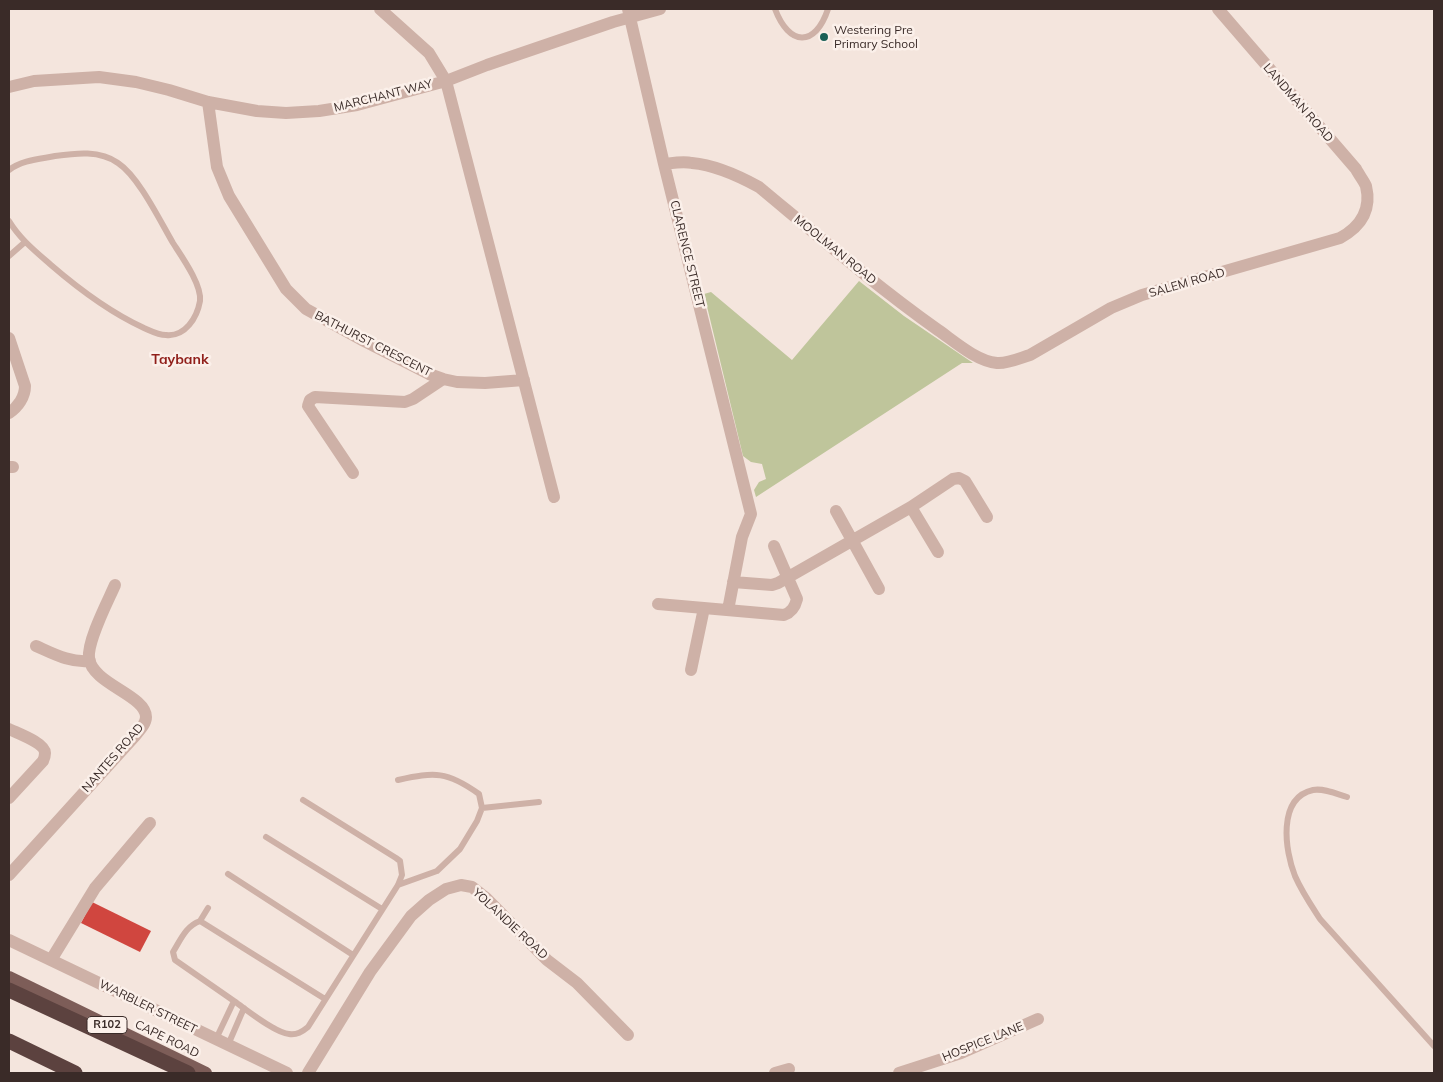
<!DOCTYPE html>
<style>
body{margin:0}
#map{position:relative;width:1443px;height:1082px;overflow:hidden;background:#f4e5dd;font-family:Mulish,sans-serif}
canvas{display:block}
.frame{position:absolute;inset:0;border:10px solid #3a2b28;pointer-events:none}
</style>
<div id="map">
<canvas width="1443" height="1082"></canvas>
<div class="frame"></div>
</div>
<script>
const ctx = document.querySelector('canvas').getContext('2d');
ctx.lineJoin = 'round';
function fillPath(path, color) { ctx.fillStyle = color; ctx.fill(path, 'evenodd'); }
function trace(path, color, width, dash) { ctx.strokeStyle = color; ctx.lineWidth = width; ctx.lineCap = dash ? 'butt' : 'round'; ctx.setLineDash(dash || []); ctx.stroke(path); }
function drawText(font, color, halo, rows, align = 'center') {
  ctx.font = font + ' Mulish,sans-serif'; ctx.lineWidth = 5; ctx.setLineDash([]); ctx.textBaseline = 'middle'; ctx.strokeStyle = halo; ctx.fillStyle = color; for (const [text, x, y, turn = 0] of rows) {
    ctx.save(); ctx.translate(x, y); ctx.rotate((+turn || 0) * Math.PI / 180); ctx.textAlign = isNaN(turn) ? turn : align; if (halo) ctx.strokeText(text, 0, 0); ctx.fillText(text, 0, 0); ctx.restore();
  }
}
fillPath(new Path2D(`
 M859 281 904 316 973 363H962L756 497 754 490 759 482 766 479 762 464 751 462 743 456 704 294 711 292 792 360Z`), '#bfc59b');
fillPath(new Path2D(`
 M92 902 151 931 140 952 81 923Z`), '#d0463f');
trace(new Path2D(`
 M775 9C789 46 815 48 828 9
 M9 170C22 160 40 159 55 156 76 153 100 150 118 163 139 177 160 221 173 243 182 257 202 285 200 301 197 318 185 337 166 335 158 335 151 331 144 328 109 312 80 290 51 265 35 251 20 239 9 221
 M9 256 25 242
 M1347 797C1337 794 1324 788 1313 790 1277 798 1285 851 1295 876 1302 892 1311 905 1320 919L1434 1046
 M482 808 539 802
 M266 837 382 909
 M228 874 353 955
 M398 885 437 871 460 849 477 821 482 808 479 794C447 771 435 772 398 780
 M208 908 200 921 325 999
 M200 921C186 926 181 939 173 952L175 960 234 1001
 M216 1039 234 1001C247 1010 275 1033 289 1034 297 1035 302 1032 308 1027L398 885 402 875 400 861 396 858 303 800
 M228 1045 244 1008`), '#ceb1a7', 6);
trace(new Path2D(`
 M380 9 429 53 446 81 554 497
 M628 9 664 164 751 514 742 537 728 610
 M9 87 34 81 99 77 136 82 169 90 208 102 257 111 286 113 319 111 357 105 446 81 487 65 613 22 660 9
 M208 102 217 167 229 196 286 289 306 309 364 341 429 374 443 379 457 382 485 383 524 380
 M664 164C673 163 683 161 692 163 715 165 739 176 759 187 818 236 876 286 938 330 954 341 976 361 997 363 1007 364 1020 358 1030 355L1111 308 1142 295 1340 238C1360 227 1372 211 1366 186 1364 181 1359 175 1356 169L1218 9
 M9 338 25 386C25 397 18 407 9 413
 M9 467H13
 M353 473 308 406 310 400 315 397 405 402 413 399 443 379
 M911 507 938 552
 M836 511 879 589
 M733 582 772 585 778 583 911 507 953 479 959 478 965 481 987 517
 M658 604 784 615C792 612 795 607 797 599L774 546
 M36 646C54 654 70 663 90 661
 M691 670 704 608
 M9 729C17 733 45 743 45 753 45 755 44 759 43 761L9 798
 M9 875 135 736C139 731 146 724 146 717 146 695 92 684 89 658 87 641 108 601 115 585
 M9 940 287 1073
 M51 960 95 888 150 823
 M308 1073 370 972 411 916 429 900 446 889 461 885 472 887 486 898 547 960 577 983 628 1035
 M775 1073 789 1069
 M899 1073 961 1053 1038 1019`), '#ceb1a7', 12);
trace(new Path2D(`
 M9 977 206 1073`), '#7d5d58', 12);
trace(new Path2D(`
 M9 990 188 1073
 M9 1041 75 1073`), '#5c423f', 15);
for (const [x, y, r, color] of [
 [824,37,5,"#1a6057"]
]) { const dot = new Path2D(); dot.arc(x, y, r, 0, 2 * Math.PI); ctx.fillStyle = color; ctx.fill(dot); trace(dot, '#fbf0ea', 2); }
for (const [x, y, w] of [
 [107,1025,40]
]) { const box = new Path2D(); box.roundRect(x - w / 2, y - 8.5, w, 17, 4); ctx.fillStyle = '#fbf0ea'; ctx.fill(box); trace(box, '#3a2b28', 1); }
drawText('bold 11px', '#3a2b28', null, [
 ["R102",107,1025]
]);
drawText('12px', '#3a2b28', '#fbf0ea', [
 ["Westering Pre",834,30],
 ["Primary School",834,44]
], 'left');
drawText('12px', '#3a2b28', '#fbf0ea', [
 ["MARCHANT WAY",383,96,-14],
 ["LANDMAN ROAD",1298,103,49],
 ["MOOLMAN ROAD",835,250,39],
 ["CLARENCE STREET",687,254,76],
 ["SALEM ROAD",1187,283,-16],
 ["BATHURST CRESCENT",373,344,27],
 ["NANTES ROAD",113,758,-49],
 ["YOLANDIE ROAD",510,924,43],
 ["WARBLER STREET",148,1007,26],
 ["CAPE ROAD",167,1039,26],
 ["HOSPICE LANE",983,1042,-22]
]);
drawText('bold 14px', '#901f1a', '#fbf0ea', [
 ["Taybank",180,360]
]);
</script>
